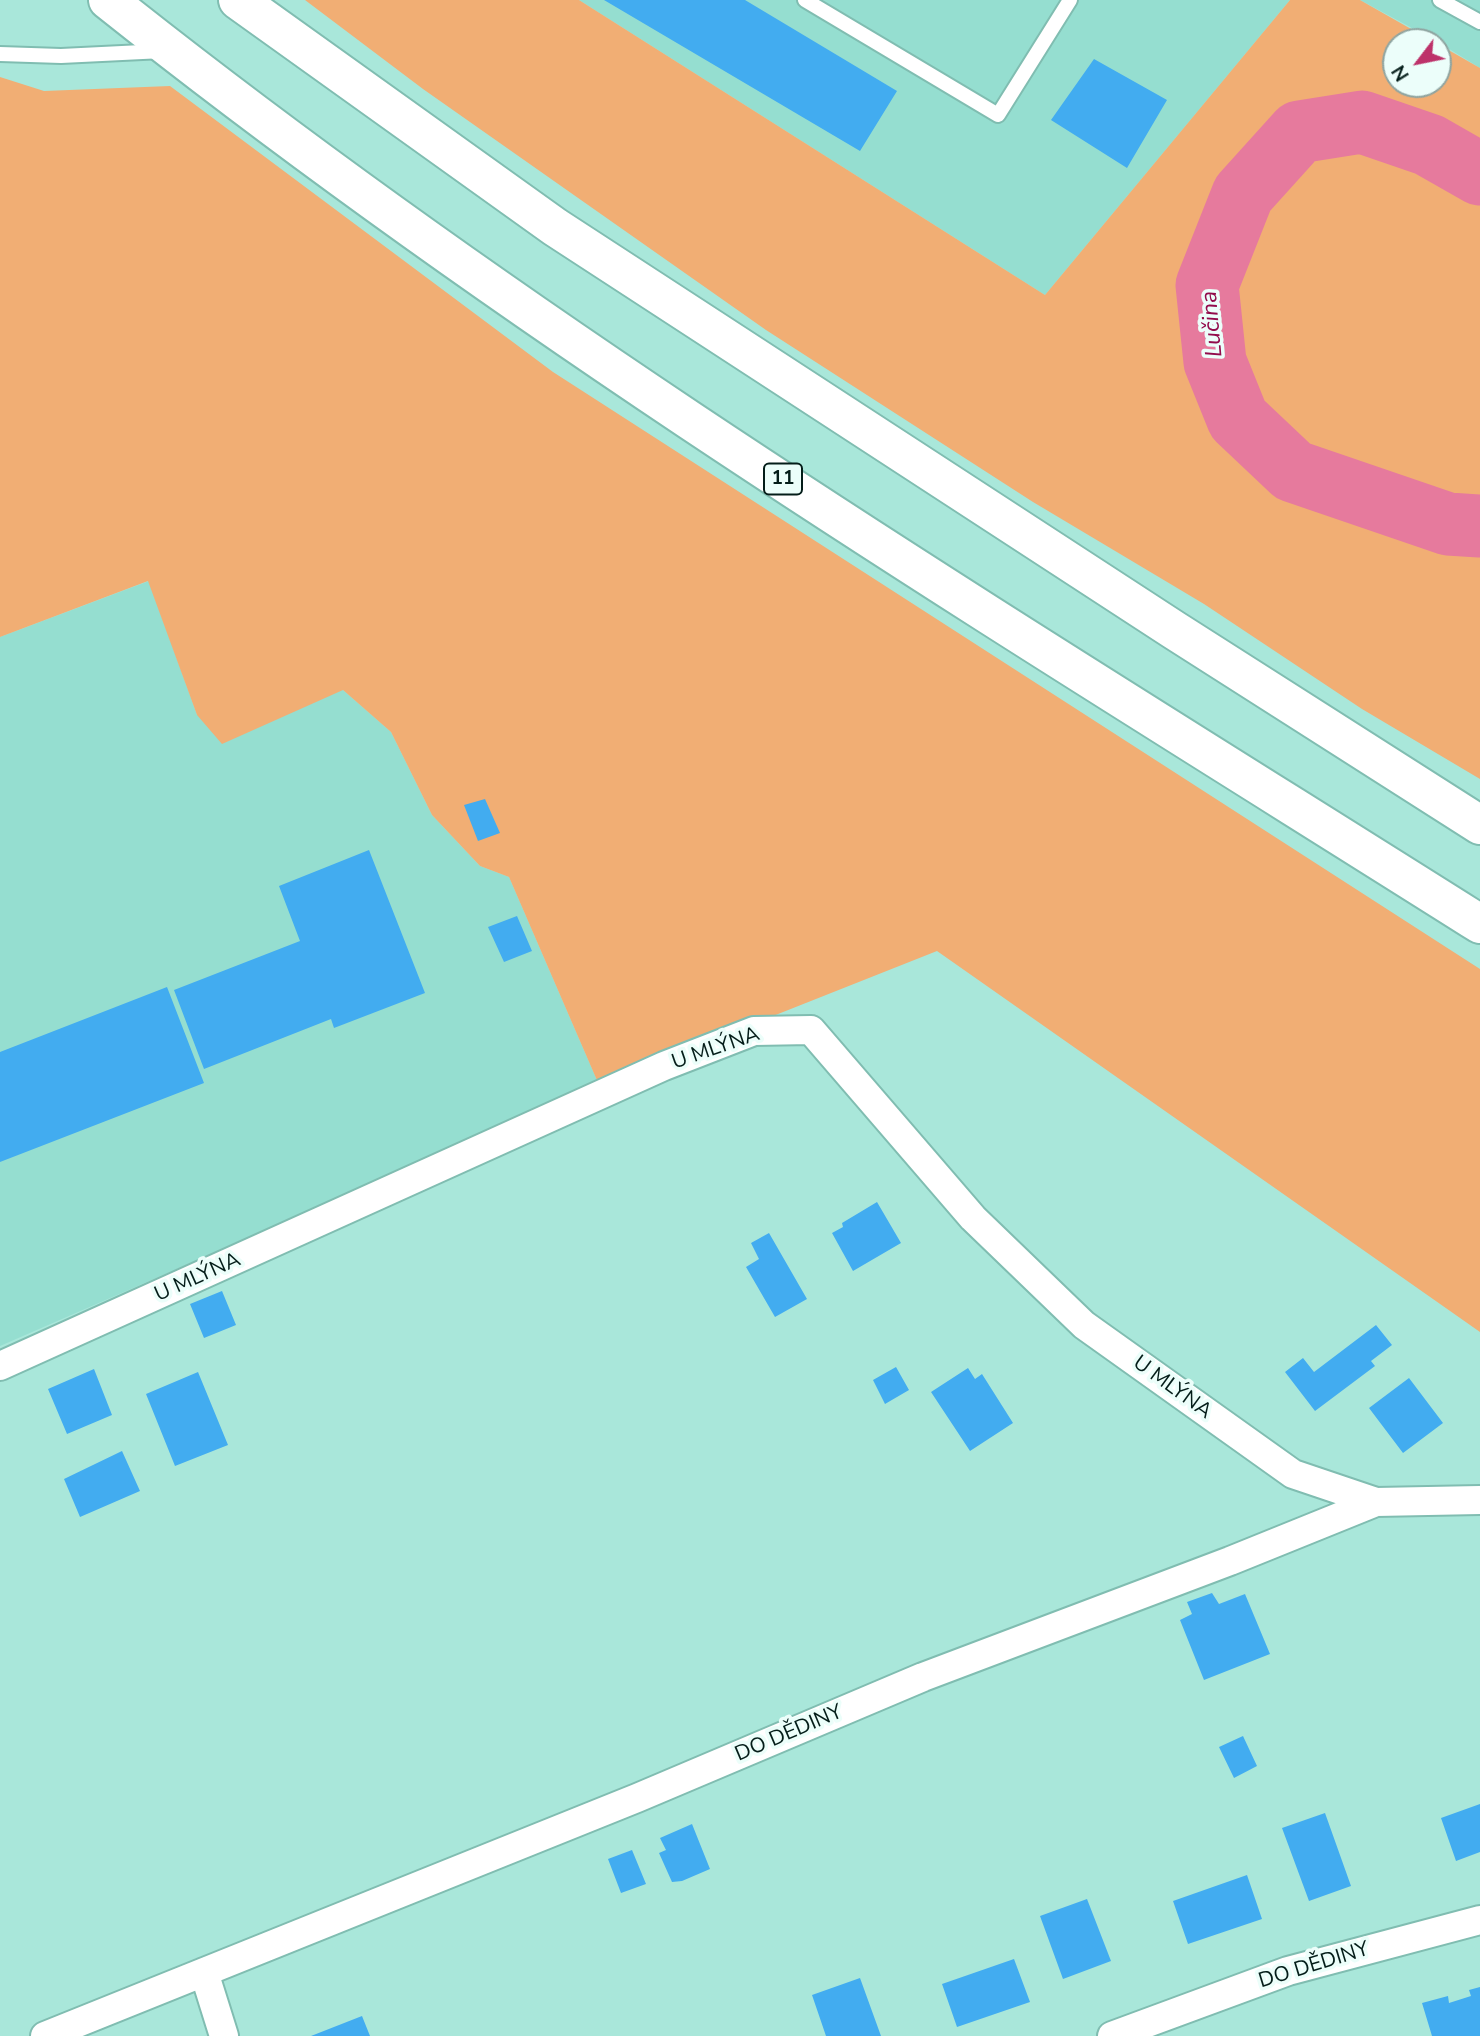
<!DOCTYPE html>
<meta charset="utf-8">
<style>
body{margin:0}
#map{position:relative;width:1480px;height:2036px;overflow:hidden;background:#a9e7da;font-family:"Nunito Sans",sans-serif}
canvas{display:block}
.north{position:absolute;left:1382px;top:28px;width:70px;height:70px;box-sizing:border-box;background:#ecfefa;border:2px solid #8fa4a0;border-radius:50%;rotate:238deg;font-size:19px;font-weight:700;line-height:28px;text-align:center;color:#041d19}
.north::after{content:'';display:block;margin:auto;width:24px;height:32px;background:#bd326a;clip-path:polygon(50% 0,100% 100%,50% 72%,0 100%)}
</style>
<div id="map">
<canvas width="1480" height="2036"></canvas>
<div class="north">N</div>
</div>
<script>
const ctx = document.querySelector('canvas').getContext('2d');
ctx.lineJoin = 'round';
function fillPath(path, color) { ctx.fillStyle = color; ctx.fill(path, 'evenodd'); }
function trace(path, color, width, dash) { ctx.strokeStyle = color; ctx.lineWidth = width; ctx.lineCap = dash ? 'butt' : 'round'; ctx.setLineDash(dash || []); ctx.stroke(path); }
function drawText(font, color, halo, rows, align = 'center') {
  ctx.font = font + ' "Nunito Sans",sans-serif'; ctx.lineWidth = 7; ctx.setLineDash([]); ctx.textBaseline = 'middle'; ctx.strokeStyle = halo; ctx.fillStyle = color; for (const [text, x, y, turn = 0] of rows) {
    ctx.save(); ctx.translate(x, y); ctx.rotate((+turn || 0) * Math.PI / 180); ctx.textAlign = isNaN(turn) ? turn : align; if (halo) ctx.strokeText(text, 0, 0); ctx.fillText(text, 0, 0); ctx.restore();
  }
}
fillPath(new Path2D(`
 M579 0H1290L1045 295Z
 M1360 0H1480V68L1438 42Z
 M149 581 197 715 343 690 391 732 432 815 480 866 509 877 599 1085 0 1346V637Z`), '#95ded0');
fillPath(new Path2D(`
 M305 0H579L1045 295 1290 0H1360L1434 42H1396V84H1438V44L1480 68V779L1362 709 1204 604 1033 502 766 330 423 89Z
 M0 77 44 91 170 86 553 372 1480 969V1332L937 951 599 1085 509 877 480 866 432 815 391 732 343 690 222 744 197 715 148 581 0 637Z`), '#f1ae74');
trace(new Path2D(`
 M1480 174 1429 145 1362 122 1299 132 1243 194 1207 285 1215 362 1238 419 1293 471 1448 524 1480 526`), '#e67a9d', 63);
fillPath(new Path2D(`
 M604 0H745L897 91 860 151Z
 M1094 59 1167 100 1127 168 1051 120Z
 M485 799 500 833 478 841 464 805Z
 M369 850 425 993 334 1028 331 1019 204 1069 174 990 300 941 279 886Z
 M517 916 532 951 504 962 488 927Z
 M167 987 204 1083 0 1162V1052Z
 M877 1202 901 1243 853 1271 832 1233 843 1227 842 1223Z
 M769 1233 807 1299 775 1317 746 1267 759 1259 751 1243Z
 M222 1291 236 1325 204 1338 190 1304Z
 M1376 1325 1392 1345 1371 1361 1375 1366 1315 1411 1285 1372 1303 1358 1314 1372Z
 M896 1367 909 1390 885 1404 873 1380Z
 M968 1368 975 1379 982 1374 1013 1423 970 1451 931 1392Z
 M94 1369 112 1415 67 1434 48 1389Z
 M198 1372 228 1445 175 1466 146 1394Z
 M1409 1378 1443 1423 1403 1453 1369 1408Z
 M122 1451 140 1491 80 1517 64 1479Z
 M1212 1593 1219 1604 1245 1594 1270 1654 1204 1680 1180 1620 1192 1614 1187 1602Z
 M1243 1736 1257 1766 1234 1778 1219 1747Z
 M1480 1804V1852L1456 1861 1441 1818Z
 M1325 1813 1351 1886 1309 1901 1282 1828Z
 M692 1824 710 1869 682 1881 672 1882 659 1853 666 1850 660 1838Z
 M632 1850 646 1884 621 1893 608 1859Z
 M1247 1875 1262 1919 1188 1944 1173 1901Z
 M1087 1899 1111 1961 1063 1979 1040 1916Z
 M1014 1959 1030 2002 957 2027 942 1984Z
 M860 1978 881 2036H826L812 1995Z
 M1480 1987V2036H1432L1422 2003 1448 1996 1449 2003 1471 1996 1469 1990Z
 M362 2016 370 2036H311Z`), '#42acf0');
const lane = new Path2D(`
 M805 0 998 115 1070 0
 M1440 0 1480 22
 M0 54 61 56 163 51`);
const street = new Path2D(`
 M0 1366 664 1066 754 1031 811 1030 973 1218 1084 1325 1293 1474 1376 1502 1480 1500
 M204 1972 224 2036
 M45 2036 637 1798 923 1677 1230 1561 1376 1502
 M1112 2036 1288 1971 1480 1920`);
const highway = new Path2D(`
 M108 0C540 344 1014 630 1480 924
 M238 0 555 227 1174 630 1480 825`);
trace(lane, '#80bdb1', 18);
trace(street, '#80bdb1', 32);
trace(highway, '#80bdb1', 42);
trace(lane, '#fff', 14);
trace(street, '#fff', 28);
trace(highway, '#fff', 38);
for (const [x, y, w] of [
 [783,479,38]
]) { const box = new Path2D(); box.roundRect(x - w / 2, y - 15.5, w, 31, 5); ctx.fillStyle = '#ecfefa'; ctx.fill(box); trace(box, '#041d19', 2); }
drawText('bold 19px', '#041d19', null, [
 ["11",783,479]
]);
drawText('21px', '#041d19', '#ecfefa', [
 ["U MLÝNA",716,1049,-19],
 ["U MLÝNA",198,1278,-24],
 ["U MLÝNA",1172,1388,36],
 ["DO DĚDINY",789,1734,-23],
 ["DO DĚDINY",1314,1966,-17]
]);
drawText('italic 23px', '#920b4b', '#ecfefa', [
 ["Lučina",1213,324,-95]
]);
</script>
